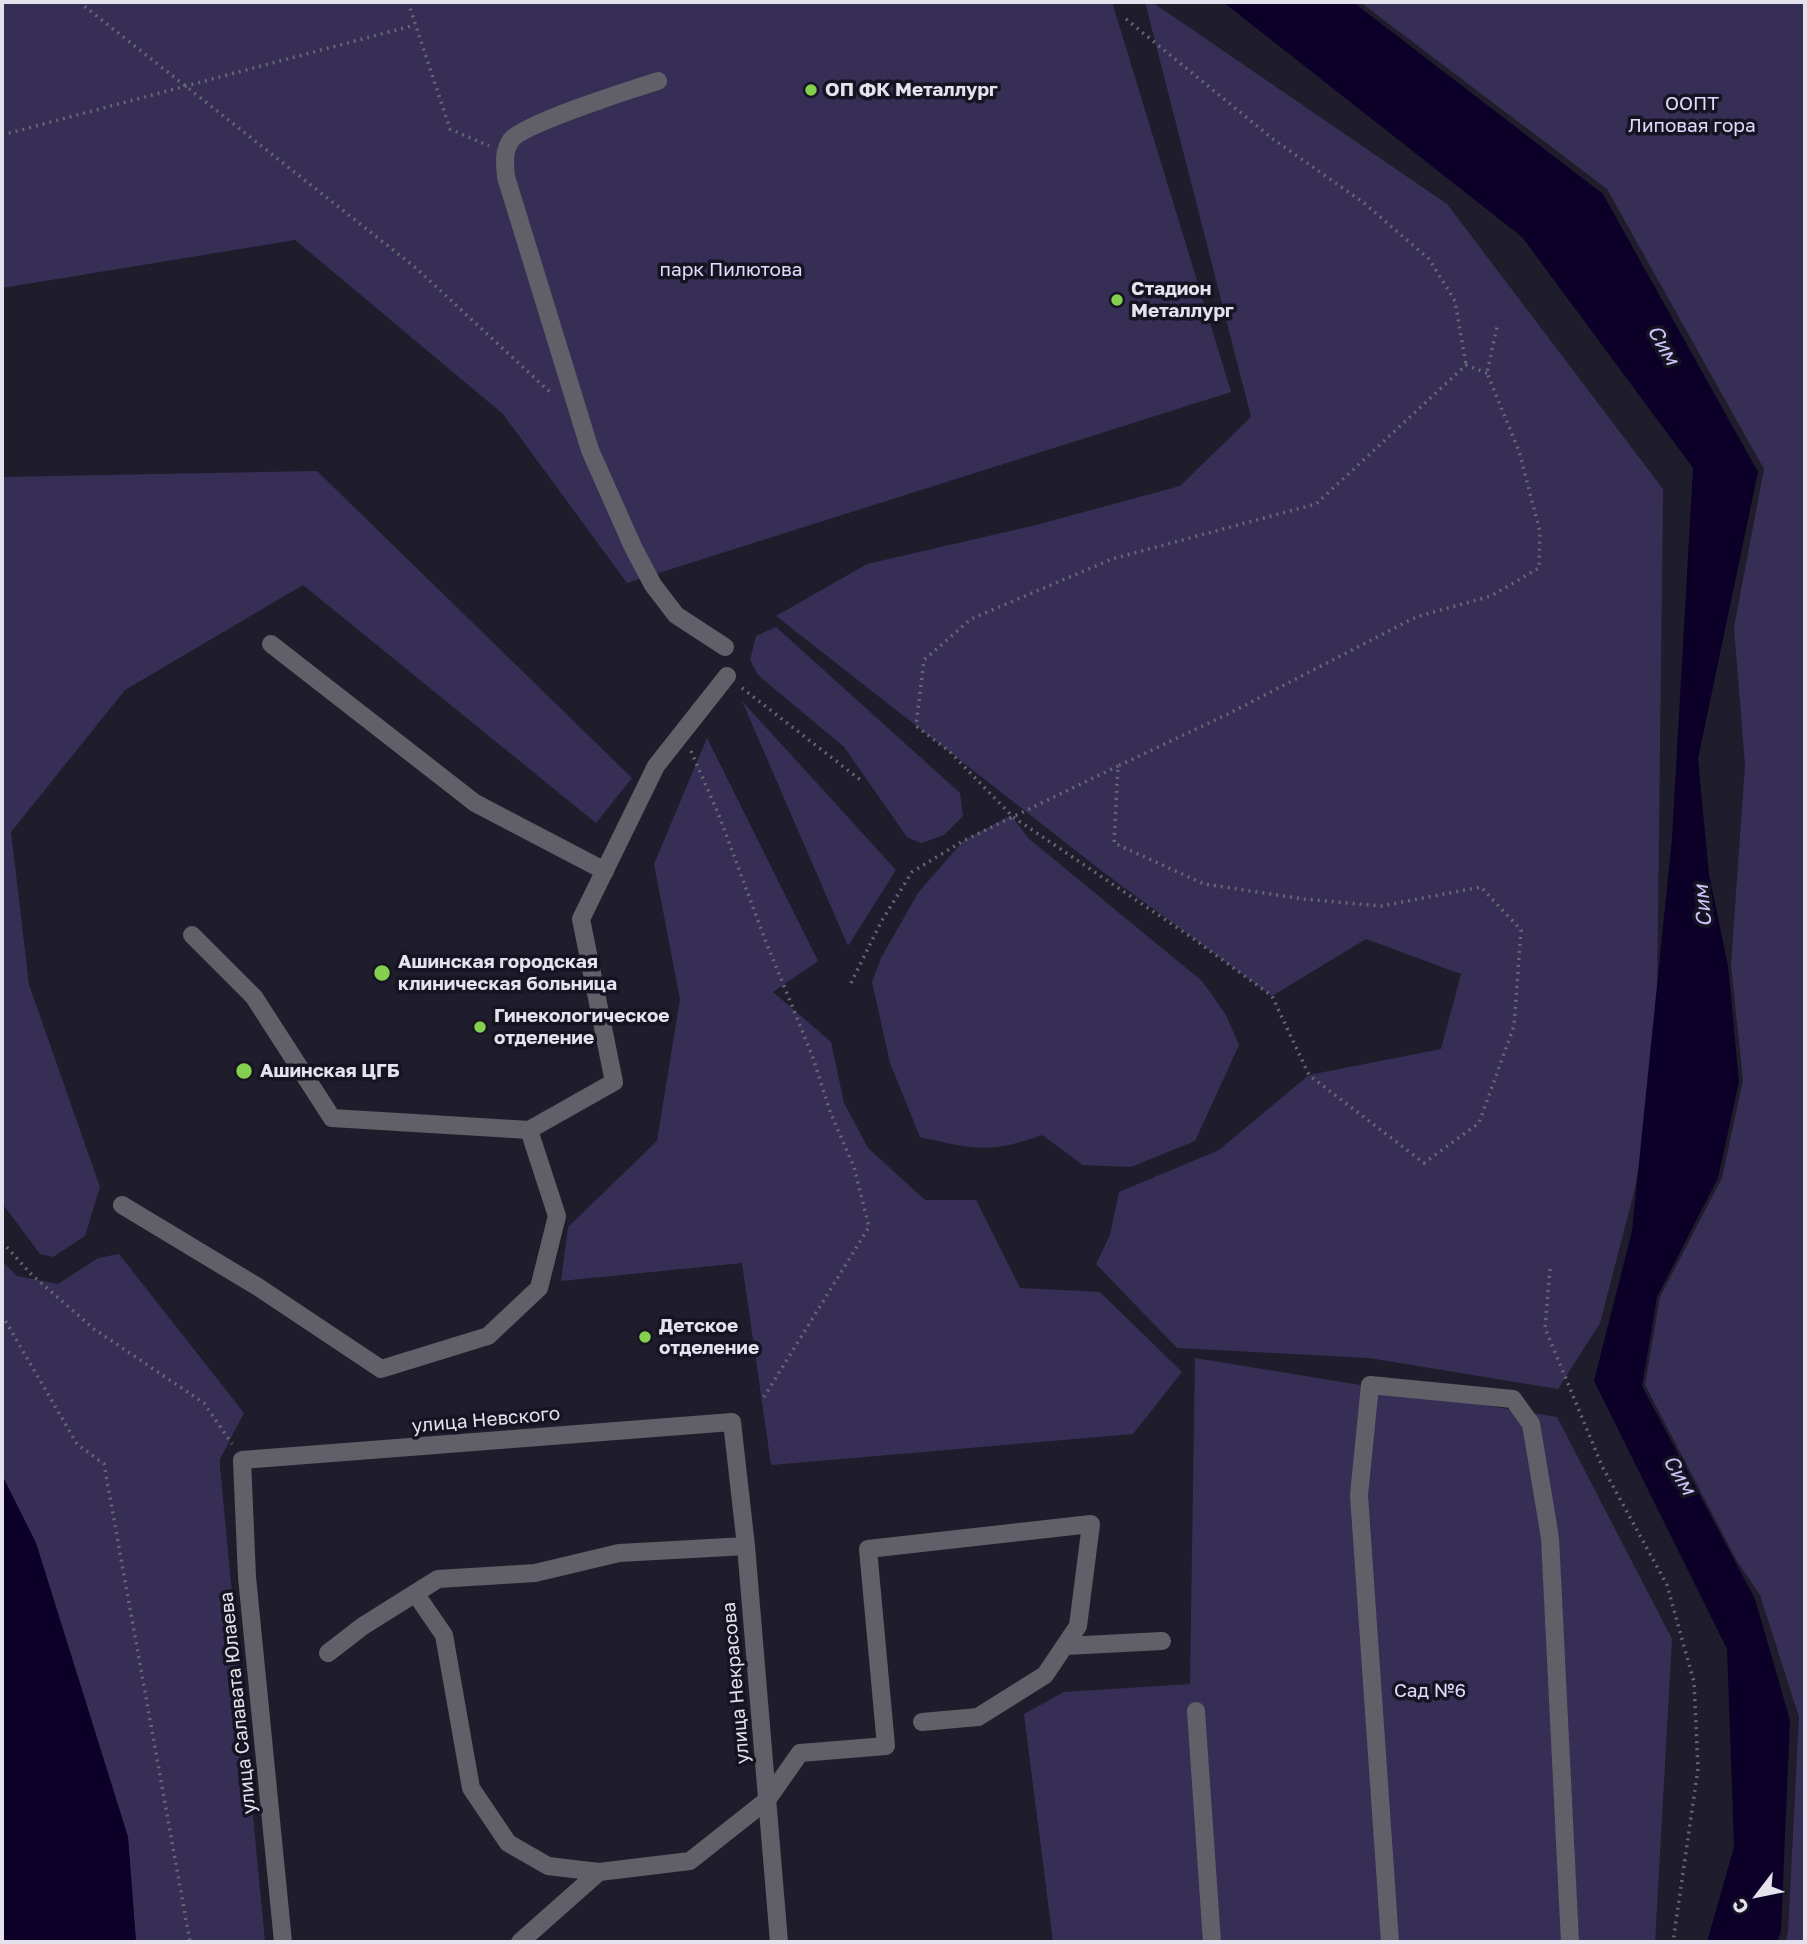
<!DOCTYPE html>
<meta charset="utf-8">
<style>
body{margin:0}
#map{position:relative;width:1807px;height:1944px;overflow:hidden;background:#1f1d2b;font-family:"Golos Text",sans-serif}
canvas{display:block}
.frame{position:absolute;inset:0;border:4px solid #e4e3ed;pointer-events:none}
.north{position:absolute;left:1723px;top:1860px;width:70px;height:70px;-webkit-text-stroke:5px #161422;paint-order:stroke;rotate:238deg;font-size:19px;font-weight:700;line-height:28px;text-align:center;color:#e4e3ed}
.north::after{content:'';display:block;margin:auto;width:24px;height:32px;background:#e4e3ed;clip-path:polygon(50% 0,100% 100%,50% 72%,0 100%)}
</style>
<div id="map">
<canvas width="1807" height="1944"></canvas>
<div class="frame"></div>
<div class="north">С</div>
</div>
<script>
const ctx = document.querySelector('canvas').getContext('2d');
ctx.lineJoin = 'round';
function fillPath(path, color) { ctx.fillStyle = color; ctx.fill(path, 'evenodd'); }
function trace(path, color, width, dash) { ctx.strokeStyle = color; ctx.lineWidth = width; ctx.lineCap = dash ? 'butt' : 'round'; ctx.setLineDash(dash || []); ctx.stroke(path); }
function drawText(font, color, halo, rows, align = 'center') {
  ctx.font = font + ' "Golos Text",sans-serif'; ctx.lineWidth = 7; ctx.setLineDash([]); ctx.textBaseline = 'middle'; ctx.strokeStyle = halo; ctx.fillStyle = color; for (const [text, x, y, turn = 0] of rows) {
    ctx.save(); ctx.translate(x, y); ctx.rotate((+turn || 0) * Math.PI / 180); ctx.textAlign = isNaN(turn) ? turn : align; if (halo) ctx.strokeText(text, 0, 0); ctx.fillText(text, 0, 0); ctx.restore();
  }
}
fillPath(new Path2D(`
 M2 2H1112L1231 392 627 583 503 414 295 240 2 288Z
 M1145 2H1152L1447 204 1663 489 1656 1082 1633 1196 1600 1323 1558 1389 1369 1358 1177 1348 1096 1264 1110 1235 1119 1192 1219 1150 1309 1075 1441 1049 1461 974 1366 939 1272 996 1103 872 776 616 867 564 1036 525 1180 486 1251 417Z
 M1360 2H1805V1942H1785L1788 1932 1799 1717 1760 1595 1737 1561 1645 1385 1660 1297 1722 1178 1743 1080 1731 965 1745 765 1734 627 1764 469 1607 189Z
 M317 471 632 778 596 823 303 585 125 690 11 832 29 985 100 1187 85 1236 53 1257 40 1254 2 1203V477Z
 M776 627 960 793 963 816 944 835 921 843 907 837 844 747 758 675 750 660 756 636Z
 M742 701 896 870 848 946Z
 M707 738 818 961 773 992 831 1042 844 1103 868 1148 925 1200H976L1020 1288 1100 1292 1182 1372 1133 1434 771 1465 742 1263 561 1281 568 1227 657 1141 680 999 654 864Z
 M1011 815 1028 838 1202 981 1226 1015 1239 1045 1195 1141 1131 1167 1083 1165 1042 1135C990 1154 973 1149 920 1137L890 1063 872 982 881 958 918 893 963 841Z
 M119 1254 244 1413 220 1459V1467L265 1942H136L128 1837 36 1543 2 1475V1261L17 1276 58 1284 98 1258Z
 M1195 1358 1557 1417 1672 1639 1655 1942H1053L1024 1714 1064 1692 1190 1684Z`), '#372e56');
fillPath(new Path2D(`
 M1223 2H1353L1603 194 1758 472 1698 759 1709 874 1728 966 1739 1082 1718 1178 1657 1297 1642 1386 1755 1599 1790 1720 1781 1931 1777 1942H1707L1734 1847 1727 1649 1594 1381 1632 1231 1672 838 1693 468 1522 237Z
 M2 1475 36 1543 128 1837 136 1942H2Z`), '#0c0028');
trace(new Path2D(`
 M79 2 416 268 552 394
 M408 2 450 129 489 146
 M1126 19 1273 139 1364 203 1429 259 1455 301 1466 365
 M2 135 415 25
 M1487 373 1466 365 1316 504 1112 559 971 619 924 660 916 726 949 751 1013 817 1191 937 1272 996 1309 1075 1424 1163 1479 1123 1514 1026 1521 930 1481 887 1381 906 1304 899 1204 884 1114 843 1118 766 1228 714 1416 617 1491 596 1539 568 1540 532 1519 451 1487 373 1497 327
 M742 688 863 782
 M691 751 720 818 764 937 812 1055 831 1114 854 1167 869 1227 764 1397
 M851 983 881 922 912 872 963 841 1118 766
 M2 1242 32 1275 94 1329 204 1403 232 1444
 M1550 1269 1545 1328 1602 1466 1667 1585 1694 1682 1698 1769 1673 1942
 M2 1315 77 1444 104 1464 190 1942`), '#676672', 3.5, [2, 5]);
trace(new Path2D(`
 M658 81C632 89 523 124 511 140 503 152 505 163 506 177L590 450 633 547 653 585 676 615 725 647
 M271 644 475 803 605 871
 M192 935 254 997 332 1118 529 1130 614 1082 581 919 656 766 727 676
 M122 1205 258 1287 381 1369 488 1336 539 1288 557 1216 529 1130
 M415 1593 444 1635 471 1788 508 1843 548 1866 599 1872 690 1861 767 1800 800 1753 886 1746 868 1549 1091 1524 1078 1626 1045 1675 978 1717 922 1722
 M1065 1646 1162 1641
 M328 1653 363 1626 438 1579 535 1573 619 1553 746 1546
 M1196 1711 1212 1942
 M283 1942 247 1577 242 1460 732 1422 746 1546 779 1942
 M520 1942 599 1872
 M1390 1942 1359 1495 1370 1385 1513 1399 1531 1424 1550 1538 1570 1942`), '#616068', 18);
for (const [x, y, r, color] of [
 [811,90,7,"#84cf4d"],
 [1117,300,7,"#84cf4d"],
 [382,973,9,"#84cf4d"],
 [480,1027,7,"#84cf4d"],
 [244,1071,9,"#84cf4d"],
 [645,1337,7,"#84cf4d"]
]) { const dot = new Path2D(); dot.arc(x, y, r, 0, 2 * Math.PI); ctx.fillStyle = color; ctx.fill(dot); trace(dot, '#161422', 2.5); }
drawText('bold 19px', '#e4e3ed', '#161422', [
 ["ОП ФК Металлург",825,90],
 ["Стадион",1131,289],
 ["Металлург",1131,311],
 ["Ашинская городская",398,962],
 ["клиническая больница",398,984],
 ["Гинекологическое",494,1016],
 ["отделение",494,1038],
 ["Ашинская ЦГБ",260,1071],
 ["Детское",659,1326],
 ["отделение",659,1348]
], 'left');
drawText('19px', '#e0dbfe', '#161422', [
 ["ООПТ",1692,104],
 ["Липовая гора",1692,126],
 ["парк Пилютова",731,270],
 ["Сад №6",1430,1691]
]);
drawText('19px', '#e4e3ed', '#161422', [
 ["улица Невского",486,1420,-5],
 ["улица Некрасова",736,1683,-95],
 ["улица Салавата Юлаева",238,1703,-96]
]);
drawText('italic 21px', '#cbc4f7', '#161422', [
 ["Сим",1663,345,60],
 ["Сим",1703,906,-95],
 ["Сим",1679,1475,59]
]);
</script>
